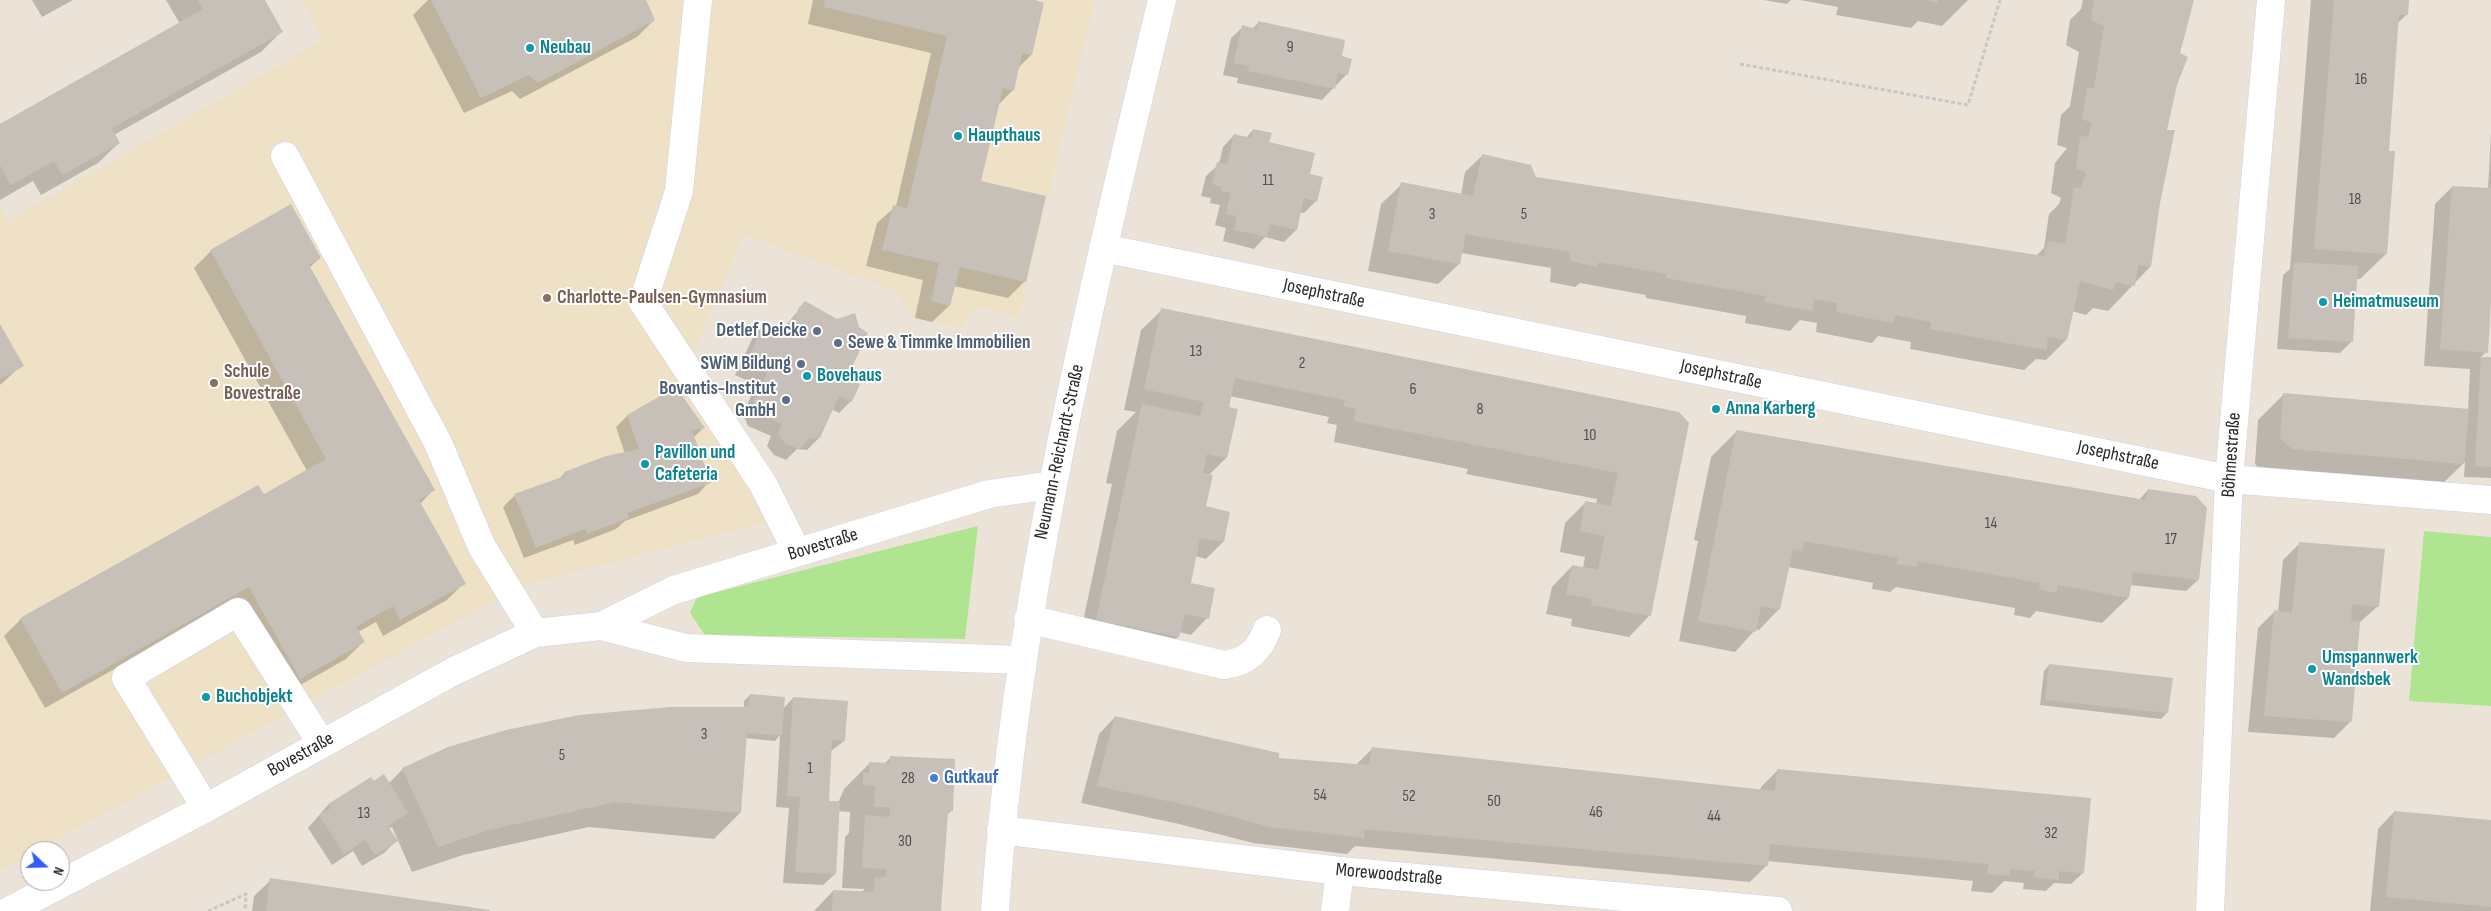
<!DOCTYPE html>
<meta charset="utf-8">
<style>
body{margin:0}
#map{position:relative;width:2491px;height:911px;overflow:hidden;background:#ebe3d8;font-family:"Sofia Sans Condensed",sans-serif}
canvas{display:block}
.north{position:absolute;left:20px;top:841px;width:50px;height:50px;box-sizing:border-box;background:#fff;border:1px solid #a9a9a9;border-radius:50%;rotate:111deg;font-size:14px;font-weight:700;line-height:20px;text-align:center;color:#282828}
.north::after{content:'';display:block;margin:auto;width:18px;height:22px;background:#315aff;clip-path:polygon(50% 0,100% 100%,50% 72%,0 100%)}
</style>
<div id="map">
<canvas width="2491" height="911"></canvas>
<div class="north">N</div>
</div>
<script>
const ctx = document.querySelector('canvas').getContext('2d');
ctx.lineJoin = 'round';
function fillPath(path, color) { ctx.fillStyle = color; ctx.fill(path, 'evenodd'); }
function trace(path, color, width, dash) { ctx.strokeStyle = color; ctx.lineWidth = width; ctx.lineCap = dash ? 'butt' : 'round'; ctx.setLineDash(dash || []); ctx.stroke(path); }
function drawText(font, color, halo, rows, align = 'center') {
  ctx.font = font + ' "Sofia Sans Condensed",sans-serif'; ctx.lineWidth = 4; ctx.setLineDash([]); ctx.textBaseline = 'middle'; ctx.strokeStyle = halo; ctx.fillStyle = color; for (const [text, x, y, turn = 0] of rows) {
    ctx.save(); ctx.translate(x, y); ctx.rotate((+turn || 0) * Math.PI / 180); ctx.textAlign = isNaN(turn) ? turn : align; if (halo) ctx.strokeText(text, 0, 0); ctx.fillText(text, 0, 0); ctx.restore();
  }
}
fillPath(new Path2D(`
 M301 0H1095L1019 317 976 306 962 327 914 318 893 290 744 235 693 353 782 493 791 516 521 586 36 851H30V854L0 871V208L8 221 323 40Z`), '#eee1c6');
fillPath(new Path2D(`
 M978 526 965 639 705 635 690 613 697 597Z
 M2424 531 2491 537V706L2409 701Z`), '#afe591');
fillPath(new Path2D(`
 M32 0H73L42 17Z
 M166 0H263L281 32 261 52 114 135 119 143 98 163 41 195 33 181 0 200V125L180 24Z
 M428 0H645L654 20 637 37 520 99 512 91 464 113 413 15Z
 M813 0H1034L1031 55 1017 69 1013 90 998 105 980 182 1025 281 1008 298 954 286 949 306 932 322 915 318 923 280 866 266 877 223 896 206 931 53 808 24Z
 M1763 0H1791L1787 4Z
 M1800 0H1968L1942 26 1918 21 1911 28 1836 15 1838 7Z
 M2083 0H2193L2178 54 2176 85 2166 131 2150 267 2108 311 2093 308 2086 315 2072 311 2066 340 2046 360 2036 359 2024 370 1910 349 1911 342 1878 336 1872 343 1816 332 1817 323 1800 320 1790 331 1745 323 1746 316 1646 298V295L1580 283 1575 287 1550 282 1551 268 1461 253 1459 264 1438 284 1368 271 1381 204 1402 184 1461 195 1465 172 1482 156 1535 178 2036 256 2044 248 2049 214 2059 204 2061 198 2051 193 2055 163 2067 148 2057 145 2061 115 2070 106 2079 52 2066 45 2070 20 2081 9Z
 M2311 0H2408L2406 15 2397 24 2388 152 2386 254 2360 279H2356L2352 341 2340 353 2277 349 2283 275 2290 269Z
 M1258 23 1340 57 1347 74 1322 100 1237 83 1238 78 1223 75 1231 38 1243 27 1252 29Z
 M1253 130 1308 175 1316 201 1304 213 1300 212 1296 230 1284 242 1265 237 1254 249 1223 241 1226 228 1215 225 1220 205 1210 203 1211 198 1201 196 1206 176 1219 164 1223 147 1234 135 1246 138Z
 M2491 133V284L2486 352 2480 358 2491 359V478L2464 477 2465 462 2437 489 2266 475 2255 464 2258 420 2284 394 2468 411 2470 369 2424 366 2435 204 2452 187 2488 189Z
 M211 251 320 258 309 268 433 490 420 504 464 583 447 600 383 636 376 622 358 632 363 642 346 659 283 695 232 603 45 708 4 636 21 619 263 496 307 471 194 268Z
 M805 303 846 379 851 401 839 413 831 409 819 438 807 450 797 449 786 460 774 455 767 446 771 436 748 426 743 414 756 385 735 375 754 335 765 323 781 331Z
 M1162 310 1675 483 1649 616 1629 637 1571 626 1572 619 1546 614 1552 587 1572 566 1583 568 1585 557 1560 552 1565 523 1586 502 1596 504 1597 499 1466 474 1468 469 1334 442 1337 425 1327 423 1329 417 1230 396 1226 458 1209 475 1204 507 1226 527 1223 542 1206 559 1195 556 1190 584 1207 618 1191 635 1179 632 1178 637 1161 653 1080 636 1112 484 1106 483 1117 431 1136 412 1124 410 1141 330Z
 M0 326 22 365 0 385Z
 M627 416 703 428 693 438 709 482 698 494 625 521 616 529 575 545 573 540 524 558 503 507 515 495 558 480 565 473 625 454 616 427Z
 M1736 432 2139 500 2148 490 2198 580 2186 591 2130 585 2128 598 2102 623 2036 611 2030 618 2014 615 2015 608 1896 587 1890 592 1872 589 1873 583 1788 567 1779 609 1759 630 1756 629 1735 652 1679 641 1698 541 1694 540 1711 457Z
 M2300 543 2378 606 2359 623 2350 722 2334 738 2248 732 2258 628 2274 612H2278L2283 560Z
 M2049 665 2167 713 2161 719 2040 705 2044 671Z
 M750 695 783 709 793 698 844 741 830 752 827 802 838 803 844 789 870 763 884 764 891 757 952 810 946 816 939 911H814L833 891 860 893 865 889 842 888 845 837 849 833 850 812 838 811 835 874 823 885 783 883 789 808 776 807 780 735 775 741 745 738 740 813 714 839 589 827 463 855 412 872 392 827 388 829 396 841 384 853 362 866 353 851 332 865 308 828 328 805 371 778 373 782 388 784 403 769 744 708V701Z
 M1115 717 1278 759 1356 765 1372 749 1760 791 1761 787 1778 770 2083 873 2071 884 2054 883 2046 891 2023 889 2024 883 2004 881 1992 893 1971 891 1973 881 1767 861V865L1750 882 1355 846 1347 854 1253 843 1179 824 1081 803 1099 734Z
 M2394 812 2491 821V911H2370L2378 829Z
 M271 880 489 911H252L254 896Z`), '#0003');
fillPath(new Path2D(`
 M198 0H265L283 32 112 128 120 143 62 175 54 161 11 185 0 165V124L203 9Z
 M431 0H646L655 20 538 83 529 75 481 98Z
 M825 0H1035L1044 3 1032 55 1022 53 1014 91 1003 88 981 181 1046 196 1026 282 960 267 950 306 931 301 939 263 882 250 893 205 907 208 947 36 824 7Z
 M1925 0H1938V3Z
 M2094 0H2194L2180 53 2188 57 2177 85 2167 130H2175L2160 203 2151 267 2138 265 2135 286 2116 282 2113 290 2080 281 2067 340 2048 337 2046 350 1930 329 1931 322 1895 315 1894 323 1836 312 1837 303 1814 299 1812 311 1764 302 1766 296 1666 278V274L1599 262 1597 267 1570 261V252L1466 234 1460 264 1388 251 1401 182 1473 196 1482 154 1531 165 1536 177 2044 256 2048 241 2065 244 2074 187 2081 188 2086 173 2076 168 2080 136 2088 137 2092 123 2082 119 2087 88H2094L2104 26 2091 20Z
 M2334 0H2409L2408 15H2399L2389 151H2395L2387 254 2314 249Z
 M1258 21 1345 40 1342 56 1352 59 1348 75 1338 73 1335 89 1248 71 1249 66 1234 63 1242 25 1257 29Z
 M1253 129 1272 133 1269 142 1315 153 1310 174 1323 177 1317 202 1304 198 1297 230 1270 224 1267 237 1234 230 1237 216 1226 214 1231 193 1221 191 1222 187 1212 184 1217 162 1227 164 1234 134 1251 138Z
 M2452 186 2491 188V302L2488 353 2440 349Z
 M291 204 321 258 309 265 435 490 419 500 466 584 400 620 393 606 356 627 365 642 300 679 249 587 62 693 20 618 258 485 264 494 326 459 210 250Z
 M2294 262 2358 266 2353 342 2288 338Z
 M805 301 837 319 855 313 859 327 868 333 847 378 860 384 852 402 839 396 820 438H810L799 449 786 444 778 434 782 424 759 414 754 401 767 373 746 364 765 322 786 332 792 318 795 319 798 309Z
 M1161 308 1679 412 1689 423 1651 616 1591 605 1592 599 1566 594 1572 565 1598 570 1605 536 1580 531 1585 501 1611 506 1618 473 1354 421 1356 409 1343 406 1345 400 1235 378 1229 407 1238 409 1227 458 1207 454 1203 473 1213 475 1206 506 1230 512 1224 542 1200 538 1191 583 1215 588 1209 619 1185 614 1179 637 1096 620 1142 404 1200 416 1204 402 1144 389Z
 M0 324 24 366 0 379Z
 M2481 357H2491V467L2475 466Z
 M676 387 705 428 692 430 711 483 627 513 629 518 587 534 585 529 536 548 514 494 565 476 564 472 606 456 639 449 627 415Z
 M2283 393 2469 409 2464 464 2292 449 2280 438Z
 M1736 430 2146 500 2148 489 2196 496 2207 508 2199 580 2133 572 2129 598 2058 585 2056 593 2039 589 2040 583 1918 561 1917 567 1897 564 1898 558 1804 541 1802 551 1793 549 1780 610 1761 606 1756 632 1698 621Z
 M2299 542 2385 549 2379 607 2352 604 2351 621 2360 622 2352 722 2264 716 2274 610 2292 613Z
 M2049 664 2173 678 2168 713 2045 700Z
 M750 694 785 697 782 735 747 733 741 813 616 802 489 830 438 847 402 768 448 747 506 730 579 715 670 707H748Z
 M793 697 848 701 845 741 832 740 829 801H840L836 874 795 872 800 797 787 796Z
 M1115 716 1279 753V758L1369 765 1372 747 1775 791 1777 769 2091 798 2084 873 2059 871V880L2034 877 2035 871 2010 869V876L1987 874 1989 864 1770 844 1768 866 1363 829 1365 838 1270 827 1196 807 1097 786Z
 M890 756 955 759 953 811H948L941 911H832L833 890 874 892 875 877H886L887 869 862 868 865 815 890 817V807H874L875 786 863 785V772L869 773V762L890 763Z
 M384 774 408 813 388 826 398 841 375 855 365 840 344 854 319 815 331 808 328 804 371 777 374 781Z
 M2394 811 2491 820V907L2386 897Z
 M270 878 490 910V911H266Z`), '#c6c0b8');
const minor = new Path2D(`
 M698 0 679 191 643 302 763 484 797 552
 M285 156 438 443 482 547 535 633
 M1103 248 2229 479 2491 500
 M1028 619 1224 665C1247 662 1259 651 1267 630
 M601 626 686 648 1022 660
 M206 808 126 678 238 612 322 744
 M1001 830 1340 871 1778 911
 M9 911 206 808 454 671 535 633 601 626 674 590 989 494 1052 485
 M995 911C1016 602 1090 301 1162 0
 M1335 911 1340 871
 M2210 911 2229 479 2271 0`);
trace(minor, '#cdd1e2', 29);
trace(new Path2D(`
 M1740 64 1968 105 2000 0
 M208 911 246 894 245 911`), '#c7c7c7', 3, [4, 2.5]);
trace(minor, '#fff', 28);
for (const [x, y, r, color] of [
 [530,48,5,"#0f9aa8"],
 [958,136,5,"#0f9aa8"],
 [547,298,5,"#8d6e63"],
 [2323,302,5,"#0f9aa8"],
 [817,331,5,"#5c6f8a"],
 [838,343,5,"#5c6f8a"],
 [801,364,5,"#5c6f8a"],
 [807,376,5,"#0f9aa8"],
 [214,383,5,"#8d6e63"],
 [786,400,5,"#5c6f8a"],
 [1716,409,5,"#0f9aa8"],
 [645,464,5,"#0f9aa8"],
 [2312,669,5,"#0f9aa8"],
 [206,697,5,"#0f9aa8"],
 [934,778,5,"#3f7fe0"]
]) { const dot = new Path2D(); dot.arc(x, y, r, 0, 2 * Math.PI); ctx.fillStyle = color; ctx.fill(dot); trace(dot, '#fff', 2); }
drawText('16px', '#504e4c', null, [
 ["9",1290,48],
 ["16",2361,80],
 ["11",1268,181],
 ["18",2355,200],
 ["3",1432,215],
 ["5",1524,215],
 ["13",1196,352],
 ["2",1302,364],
 ["6",1413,390],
 ["8",1480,410],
 ["10",1590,436],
 ["14",1991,524],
 ["17",2171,540],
 ["3",704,735],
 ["5",562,756],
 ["1",810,769],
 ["28",908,779],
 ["54",1320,796],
 ["52",1409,797],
 ["50",1494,802],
 ["46",1596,813],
 ["13",364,814],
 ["44",1714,817],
 ["32",2051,834],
 ["30",905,842]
]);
drawText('bold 19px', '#0d838f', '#fff', [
 ["Neubau",540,48],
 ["Haupthaus",968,136],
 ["Heimatmuseum",2333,302],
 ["Bovehaus",817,376],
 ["Anna Karberg",1726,409],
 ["Pavillon und",655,453],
 ["Cafeteria",655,475],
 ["Umspannwerk",2322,658],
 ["Wandsbek",2322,680],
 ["Buchobjekt",216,697]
], 'left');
drawText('19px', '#282828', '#fff', [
 ["Josephstraße",1324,294,12],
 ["Josephstraße",1721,375,12],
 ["Neumann-Reichardt-Straße",1060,452,-78],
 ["Böhmestraße",2232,455,-86],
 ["Josephstraße",2118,456,12],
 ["Bovestraße",823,545,-17],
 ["Bovestraße",301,755,-29],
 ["Morewoodstraße",1389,875,5]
]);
drawText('bold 19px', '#785e54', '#fff', [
 ["Charlotte-Paulsen-Gymnasium",557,298],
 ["Schule",224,372],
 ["Bovestraße",224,394]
], 'left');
drawText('bold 19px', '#4e5e75', '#fff', [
 ["Detlef Deicke",807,331],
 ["Sewe & Timmke Immobilien",848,343,"left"],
 ["SWiM Bildung",791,364],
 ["Bovantis-Institut",776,389],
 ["GmbH",776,411]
], 'right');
drawText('bold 19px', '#366cbe', '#fff', [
 ["Gutkauf",944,778]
], 'left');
</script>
